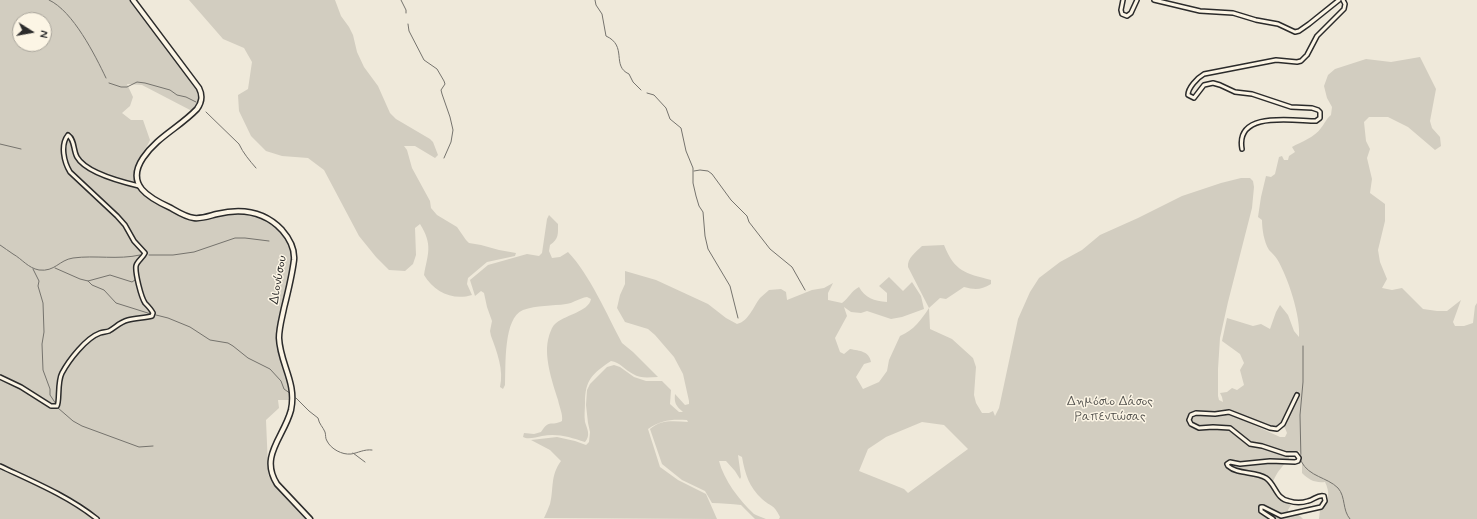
<!DOCTYPE html>
<meta charset="utf-8">
<style>
body{margin:0}
#map{position:relative;width:1477px;height:519px;overflow:hidden;background:#efe9da;font-family:Mynerve,sans-serif}
canvas{display:block}
.north{position:absolute;left:12px;top:12px;width:40px;height:40px;box-sizing:border-box;background:#fcf5e5;border:1px solid #a8a49b;border-radius:50%;rotate:101deg;font-size:11px;font-weight:700;line-height:16px;text-align:center;color:#2b2b2b}
.north::after{content:'';display:block;margin:auto;width:14px;height:18px;background:#2b2b2b;clip-path:polygon(50% 0,100% 100%,50% 72%,0 100%)}
</style>
<div id="map">
<canvas width="1477" height="519"></canvas>
<div class="north">N</div>
</div>
<script>
const ctx = document.querySelector('canvas').getContext('2d');
ctx.lineJoin = 'round';
function fillPath(path, color) { ctx.fillStyle = color; ctx.fill(path, 'evenodd'); }
function trace(path, color, width, dash) { ctx.strokeStyle = color; ctx.lineWidth = width; ctx.lineCap = dash ? 'butt' : 'round'; ctx.setLineDash(dash || []); ctx.stroke(path); }
function drawText(font, color, halo, rows, align = 'center') {
  ctx.font = font + ' Mynerve,sans-serif'; ctx.lineWidth = 3; ctx.setLineDash([]); ctx.textBaseline = 'middle'; ctx.strokeStyle = halo; ctx.fillStyle = color; for (const [text, x, y, turn = 0] of rows) {
    ctx.save(); ctx.translate(x, y); ctx.rotate((+turn || 0) * Math.PI / 180); ctx.textAlign = isNaN(turn) ? turn : align; if (halo) ctx.strokeText(text, 0, 0); ctx.fillText(text, 0, 0); ctx.restore();
  }
}
fillPath(new Path2D(`
 M0 0H129L196 86C201 97 199 103 192 111L142 85 127 84 133 97 130 106 122 113 131 120H143L150 140C145 152 134 161 134 175 133 195 160 205 174 212 179 215 186 219 191 219 204 221 215 215 227 213 252 209 284 222 291 249 292 252 292 257 292 261L277 336 288 378 290 400H278L279 408 266 420 268 467V475L307 519H0ZM20 20H44V44H20Z
 M189 0H335L341 16 349 27 353 35 357 52 364 67 378 86 390 113 396 119 430 139 433 142 438 155 435 158 415 146H404L407 150 412 168 430 201 431 208 437 215 457 227 466 240 469 243 481 245 499 250 516 253 515 256 487 262 468 278 467 284 472 295C453 301 434 292 424 275 428 253 433 245 420 224L415 228 416 255 413 264 405 271 389 270 376 257 359 236 324 170 308 158 282 156 266 151 251 136 239 111 238 95 248 89 252 62 244 48 223 39Z
 M1420 57 1436 89 1430 121 1432 128 1440 137 1441 146 1435 150 1408 127 1388 117H1369L1364 122 1366 141 1370 149 1367 158 1372 179 1370 193 1385 204V221L1378 250 1380 262 1387 279 1382 288 1392 290 1402 288 1423 309 1437 311H1447L1461 300 1453 322 1455 326H1464L1473 323 1475 306 1477 303V519H1319L1320 510C1330 503 1330 492 1325 482 1315 483 1309 480 1302 473V455L1299 451 1286 452 1251 443 1228 427 1229 430 1250 446 1289 455V459C1281 468 1267 482 1275 494 1278 499 1286 502 1291 505L1288 510 1289 516 1299 515 1303 519H779L780 517C773 503 772 508 762 499 749 487 745 474 742 457L738 455 741 477 740 479 735 471 726 461H719C724 480 739 500 754 514 757 516 762 517 766 519H755L741 505C731 504 722 503 712 503L705 491 682 480 662 464 650 429C661 419 674 421 688 422L687 420C671 419 661 420 648 429L660 467 678 480 706 494 717 519 544 518C546 514 548 509 550 504 554 488 550 476 561 461L550 450 531 440 557 437 575 441 586 445 589 442 590 432 588 423 586 405 587 390 590 384 607 367 614 365 620 367 634 377 646 381H662L671 390 670 404 679 412H683C676 406 674 403 675 394L685 405 689 404V401L683 374 674 357 655 335 648 329 625 322 617 308 620 295 625 284V271L656 280 708 304 726 318 737 324C749 321 753 307 760 298 763 295 766 293 769 290L781 289 786 292 787 300 812 290 824 288 833 283 828 293V300L842 303C849 298 851 291 859 287 865 298 874 301 887 302V293L879 286 889 277 903 291 912 282 921 296 924 309 902 317 891 319 867 311 861 313 851 312 844 307 847 316 835 338 840 352 844 354 850 349C860 351 869 351 871 362L864 364 856 377 863 389 879 382 887 371 889 360 900 336C914 330 921 320 929 308L908 267C907 258 916 252 922 246L944 245C955 272 965 273 991 280V284C981 290 975 290 964 287L946 299 940 298 929 308 930 329 952 339 973 358 976 367 974 395 976 403 982 413H989L993 411 995 416 999 408 1018 319 1030 292 1039 278 1060 262 1082 250 1100 235 1138 218 1182 196 1221 183 1241 178H1250L1253 181 1254 187 1252 208 1228 302 1220 338 1218 369V396L1219 400 1223 402 1222 397 1220 393 1227 392 1232 388 1237 390 1244 385 1240 370 1244 363 1240 354 1222 341 1227 318 1253 326 1261 324 1270 329 1276 312 1280 305 1288 315 1294 331 1299 337C1301 317 1288 277 1277 259 1275 256 1272 253 1269 250 1264 242 1262 229 1262 220L1258 217 1261 197 1266 176 1271 177 1275 174 1279 157 1282 156 1284 160H1288L1289 156 1295 152 1292 147C1301 142 1315 137 1321 128 1325 123 1326 119 1331 115L1332 107 1327 98 1324 86 1328 75 1335 69 1366 59 1391 62ZM1228 411 1271 427 1277 428 1281 424 1285 428 1287 433 1285 437H1280L1232 415H1224L1223 412ZM922 422 944 425 968 449 908 493 904 489 859 471 868 449 886 437Z
 M549 215 558 224C558 234 559 239 550 245L549 251 552 258 560 257 568 252C590 275 607 315 622 343L633 352 658 377C650 377 641 379 633 374 625 370 620 362 611 361 592 374 585 380 585 403 585 409 584 416 585 422 587 429 591 435 585 442 570 437 557 433 542 436 536 437 528 440 523 437L524 433 534 434 541 432C550 418 551 427 562 421 563 414 559 406 558 400 552 381 543 355 549 336 550 333 552 327 554 325 563 315 589 312 591 299L587 297C579 298 574 303 566 304 553 306 536 305 523 310 503 318 506 366 505 385L503 389 500 387C504 370 497 352 491 336L490 331 492 321 487 307 484 293 481 291 475 296 470 280 488 265 527 254 539 256 542 253 547 219Z`), '#d2cdc0');
trace(new Path2D(`
 M49 0C73 11 95 55 106 78
 M401 0 406 10V13
 M595 0 596 5 602 14 606 36C628 46 611 66 629 74L633 82 641 90
 M408 24 409 31 424 60 437 69 444 81 445 84 441 90 442 94 450 117 453 130 451 142 444 158
 M109 83 121 87H127L137 82 145 83 170 90 177 95 186 97 196 102
 M647 93 654 95 666 108 670 119 681 128 686 151 693 168V183L696 196 699 206 703 212 705 236 708 249 730 286 738 318
 M206 112 239 144C243 153 250 161 256 168
 M0 144 21 149
 M694 171 700 170 708 171 712 174 731 200 747 216 749 222 770 249 792 267 805 290
 M0 245C4 248 9 251 13 254 22 259 28 268 39 270 55 272 59 260 73 258 95 255 118 260 140 255
 M149 255H173L194 252 235 238H245L269 241
 M55 268 80 279 88 281 110 275 132 282 135 280
 M33 269 39 281 38 286 43 303 44 332 42 344 43 370 50 389V395L56 404
 M88 281 92 285 104 290 116 303 151 314
 M156 315 168 318 190 327 210 340 228 343 233 346 248 358 270 369 281 381 284 389 291 394
 M1303 346V382L1300 415 1301 461C1309 477 1327 477 1338 488 1346 497 1342 510 1350 519
 M296 398 309 411 318 418C319 424 323 427 325 432 326 435 325 438 327 441 331 449 342 455 351 454 358 453 364 449 372 450
 M58 408 73 421 82 426 139 447 153 446
 M353 453 365 462`), '#75736d', 1);
const street = new Path2D(`
 M1123 0 1121 10 1122 14 1127 16 1131 13 1137 0
 M1154 0 1200 11 1233 13 1256 20 1278 24 1295 32 1299 31 1309 24 1339 0
 M1242 149C1235 110 1294 121 1316 121L1320 118V112L1318 110 1312 108 1291 107 1252 94 1235 92 1220 85 1213 83 1204 85 1194 98 1188 95C1188 88 1197 78 1204 74L1276 60 1297 62 1301 61 1307 55 1317 36 1344 9 1345 4 1343 0
 M0 377 21 387 51 406H57C60 402 57 382 62 373 69 360 86 338 100 333 103 332 106 332 109 331 116 327 120 322 128 320 136 318 145 318 152 316L153 313C151 309 148 306 145 303 141 297 135 273 136 266 137 261 143 258 145 253L134 241 125 225 117 216 70 172C64 162 60 145 68 135 75 140 73 150 77 157 86 173 122 182 139 186
 M0 466C34 482 68 496 97 519
 M1273 519 1261 511V507H1263L1281 516 1321 507 1325 501 1324 496C1318 494 1314 500 1308 501 1302 503 1295 503 1289 501 1276 499 1276 485 1266 478 1255 471 1238 475 1228 466L1227 464 1230 462 1240 464 1270 461 1295 462 1298 461 1299 458 1296 454H1286L1262 446 1250 444 1230 428 1213 427 1199 428 1191 424 1189 420 1191 415 1196 413 1215 414 1229 412 1270 428 1277 429 1283 424 1297 395`);
const secondary = new Path2D(`
 M133 0 199 88C203 96 202 102 197 109 180 127 157 137 143 158 125 185 149 198 171 208 178 212 186 217 194 218 202 219 209 216 217 214 242 208 264 211 282 230 289 238 295 248 294 260 292 276 288 292 284 308 282 318 279 328 279 338 280 364 297 382 291 410 284 437 259 456 277 484L310 519`);
trace(street, '#2b2b2b', 6);
trace(secondary, '#2b2b2b', 7);
trace(street, '#fcf5e5', 3);
trace(secondary, '#fcf5e5', 4);
drawText('13px', '#2b2b2b', '#fcf5e5', [
 ["Διονύσου",279,280,-80]
]);
drawText('13px', '#555450', '#fcf5e5', [
 ["Δημόσιο Δάσος",1110,402],
 ["Ραπεντώσας",1110,417]
]);
</script>
